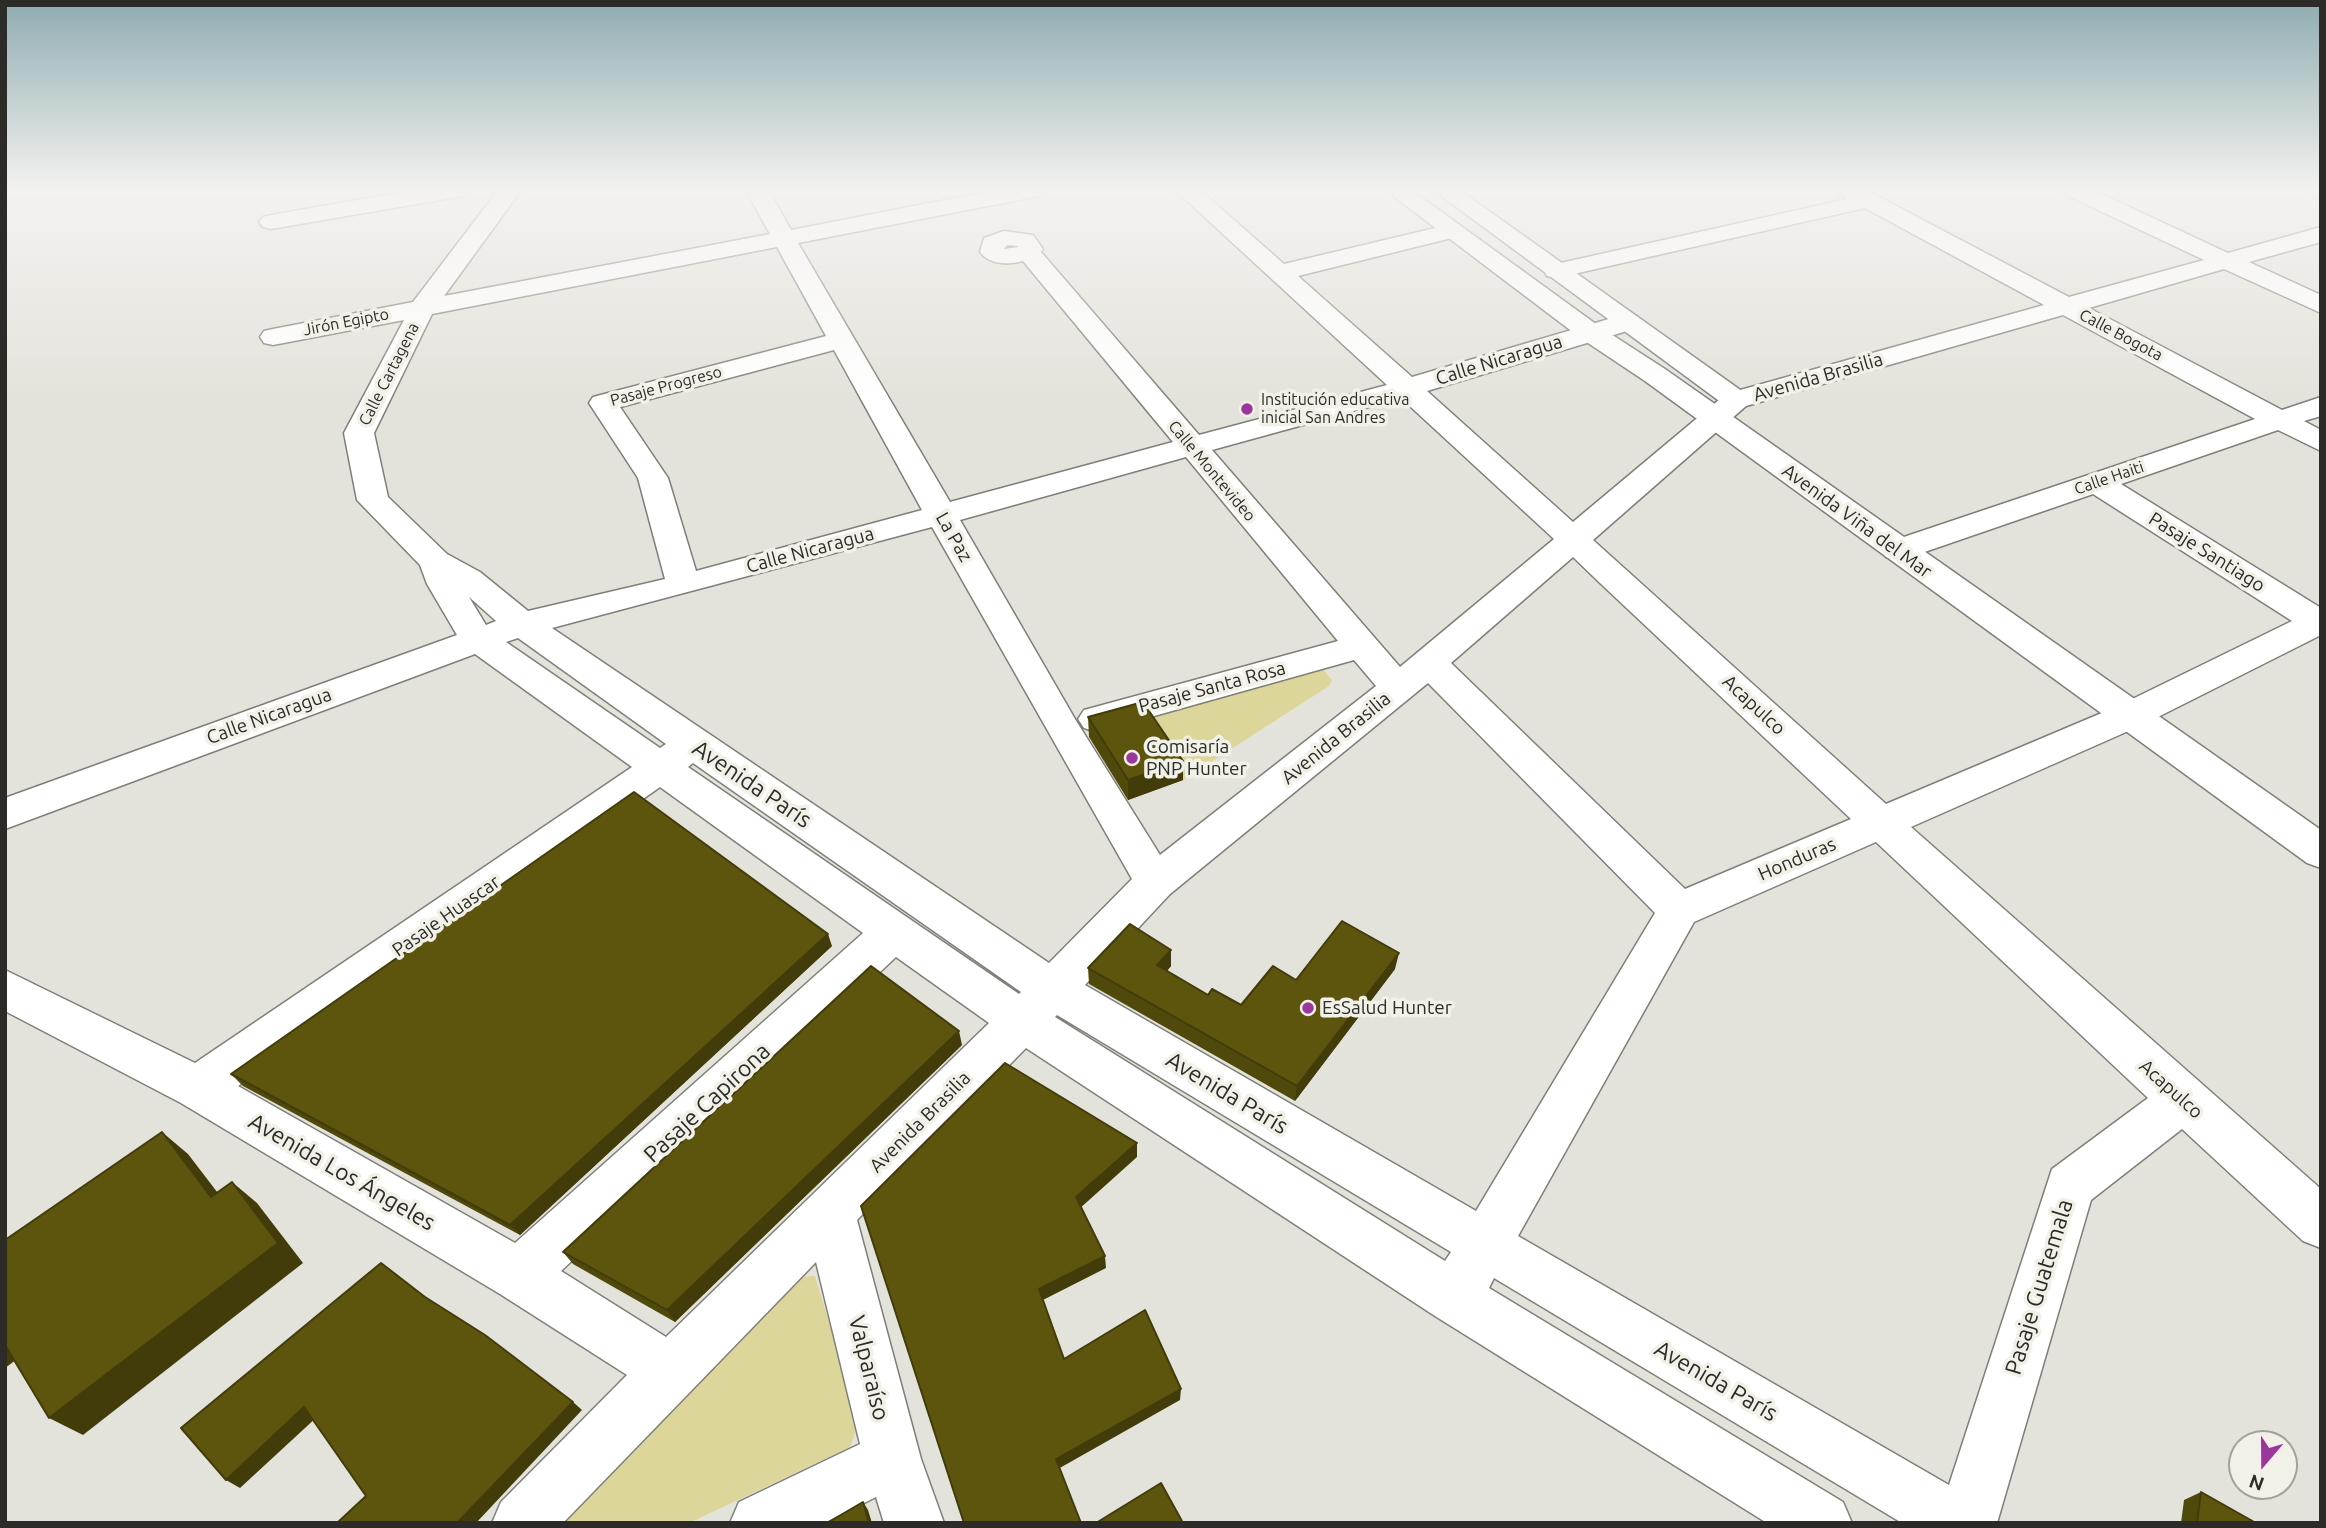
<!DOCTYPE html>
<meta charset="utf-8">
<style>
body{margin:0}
#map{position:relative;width:2326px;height:1528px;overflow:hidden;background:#e4e3db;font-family:Ubuntu,sans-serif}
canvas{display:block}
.frame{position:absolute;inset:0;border:7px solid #2c2b28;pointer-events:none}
.north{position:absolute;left:2228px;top:1430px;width:70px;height:70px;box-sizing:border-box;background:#f1f1e8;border:2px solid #a2a29b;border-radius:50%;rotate:200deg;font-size:19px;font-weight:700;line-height:28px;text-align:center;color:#2c2b28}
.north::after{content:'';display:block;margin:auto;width:24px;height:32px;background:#9a369c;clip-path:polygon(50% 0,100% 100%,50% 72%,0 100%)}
</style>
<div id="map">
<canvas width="2326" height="1528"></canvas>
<div class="frame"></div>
<div class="north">N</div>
</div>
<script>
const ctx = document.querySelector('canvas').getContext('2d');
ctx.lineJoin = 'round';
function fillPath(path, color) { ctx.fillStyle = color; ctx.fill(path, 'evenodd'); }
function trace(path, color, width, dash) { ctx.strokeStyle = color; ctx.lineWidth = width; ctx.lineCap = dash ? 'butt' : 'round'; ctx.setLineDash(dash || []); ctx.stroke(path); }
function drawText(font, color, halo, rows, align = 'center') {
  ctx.font = font + ' Ubuntu,sans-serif'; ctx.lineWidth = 7; ctx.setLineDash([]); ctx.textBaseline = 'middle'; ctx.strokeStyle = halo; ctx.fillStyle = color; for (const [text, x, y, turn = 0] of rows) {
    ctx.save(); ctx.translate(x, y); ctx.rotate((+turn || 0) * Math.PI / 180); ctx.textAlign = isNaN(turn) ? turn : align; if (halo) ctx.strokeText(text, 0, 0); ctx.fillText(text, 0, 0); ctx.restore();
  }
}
fillPath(new Path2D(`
 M1313 657 1332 680 1329 686 1183 780 1141 718Z
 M815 1276 859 1422 850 1447 689 1523H561L802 1277Z`), '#ddd69b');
const minor = new Path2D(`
 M421 189H474L463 196 271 229 263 227 259 222 263 217 271 215Z
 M499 189H522L444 296 770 234 745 189H768L791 230 1001 189H1050L1039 196 798 243 950 502 1173 442 1023 261C1009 265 989 265 980 252L984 238 1004 231 1033 235 1043 249 1041 252 1199 435 1387 385 1174 189H1199L1284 264 1452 224 1460 226 1464 231 1460 236 1298 276 1412 377 1619 316H1637L1641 322 1637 328 1427 391 1573 522 1726 394 2044 305 1865 208 1556 278 1547 276 1544 271 1547 266 1847 199 1835 189H1864L2069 297 2204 260 2064 194 2061 189H2091L2228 253 2321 227V242L2249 262 2321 295V313L2224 269 2089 308 2282 410 2321 397V416L2304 421 2321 430V451L2278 430 2121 484 2321 608V635L2142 725 1911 827 2321 1189V1248L2303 1241 2182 1129 2091 1200 1997 1523H1902L1494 1278 1489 1288 1843 1502 1852 1523H1767L1435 1316 1026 1048 857 1220 921 1459 944 1523H884L876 1497 824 1523H730L739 1502 860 1444 816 1262 563 1523H492L501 1502 627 1375 500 1294 181 1103 5 1011V970L195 1063 632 767 475 654 5 829V798L457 635 427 584 420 565 357 500 344 433 404 320 273 345 264 343 260 337 264 331 273 329 413 302ZM1007 245 1017 246 1018 247 1004 249ZM777 247 826 336 593 397 589 403 638 478 665 579 528 611 480 572 447 554 388 497 374 433 432 314ZM2063 315 2255 419 1886 543 1882 550 1886 557 1898 560 1910 557 2093 494 2292 621 2116 707 1886 804 1593 540 1746 406ZM834 350 922 510 696 571 668 478 620 407ZM1401 398 1554 539 1400 667 1212 450ZM1186 457 1338 641 1084 710 1078 719 1084 728 1097 732 1354 660 1376 686 1160 855 1075 719 960 520ZM932 527 1132 879 1049 963 552 628ZM1573 557 1600 583 1851 819 1685 889 1451 663ZM469 597 496 621 486 625ZM518 638 666 744 660 748 506 642ZM1428 683 1655 913 1476 1211 1085 985 1170 894ZM693 763 1021 992 1019 994 688 767ZM660 787 863 933 515 1243 238 1086ZM1876 842 2148 1098 2052 1169 1949 1485 1518 1236 1694 922ZM896 957 989 1023 666 1337 561 1271ZM1057 1015 1451 1252 1445 1261 1055 1017Z
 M2304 189H2321V199Z`);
const major = new Path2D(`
 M1384 189H1410L1600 327 1665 369 2321 830V868L2307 863 1645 381 1582 339Z
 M1432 189H1458L1746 394 1750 400 1746 406 1736 409 1726 406Z`);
trace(minor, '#7f7f78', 3);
trace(major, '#7f7f78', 3);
fillPath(minor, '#fff');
fillPath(major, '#fff');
fillPath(new Path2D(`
 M1088 717 1183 780 1128 800 1089 737Z
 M832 946 520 1235 243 1086 231 1074Z
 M1171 966 1167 971 1208 995 1241 1005 1296 980 1395 969 1295 1101 1089 984 1088 968Z
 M962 1045 675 1322 573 1264 563 1252Z
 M2201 1492 2256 1523H2181L2184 1500Z`), '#50490c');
fillPath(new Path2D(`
 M1183 761V780L1128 800V780Z
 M828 934 832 946 520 1235 510 1225Z
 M1171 950V966L1157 982V965Z
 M1399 953 1395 969 1295 1101 1297 1086Z
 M959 1031 962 1045 675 1322 667 1310Z
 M162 1132 188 1154 237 1218 211 1197Z
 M1137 1143V1157L1078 1210 1076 1197Z
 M232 1182 257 1203 303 1263 83 1435 49 1418Z
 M1105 1256 1106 1268 1041 1301 1039 1289Z
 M5 1335 31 1349 5 1368Z
 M1181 1389 1180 1400 1058 1469 1056 1459Z
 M573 1402 582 1410 476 1523H457Z
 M304 1407 318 1416 240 1488 226 1480Z
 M863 1502 868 1510 872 1523H869Z`), '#413c0a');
const building = new Path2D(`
 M1143 702 1183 761 1128 780 1088 717Z
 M634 792 828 934 510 1225 231 1074Z
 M1342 921 1399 953 1297 1086 1088 968 1130 924 1171 950 1157 965 1208 995 1212 989 1241 1005 1273 966 1296 980Z
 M871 966 959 1031 667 1310 563 1252Z
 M1005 1063 1137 1143 1076 1197 1105 1256 1039 1289 1064 1359 1145 1310 1181 1389 1056 1459 1081 1523H964L861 1206Z
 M162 1132 211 1197 232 1182 278 1243 49 1418 5 1345V1240Z
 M381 1263 425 1297 485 1335 573 1402 457 1523H337L366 1496 304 1407 226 1480 181 1428Z
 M1161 1483 1183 1523H1096Z
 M2201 1492 2256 1523H2197Z
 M863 1502 869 1523H827Z`);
fillPath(building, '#5d550e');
trace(building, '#413c0a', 2);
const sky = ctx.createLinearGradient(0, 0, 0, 403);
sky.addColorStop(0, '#8facb1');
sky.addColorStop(0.47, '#f3f2ef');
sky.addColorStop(1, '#f3f2ef00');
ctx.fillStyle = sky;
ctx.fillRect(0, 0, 2326, 403);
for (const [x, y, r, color] of [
 [1247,409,7,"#9a369c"],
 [1132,758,7,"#9a369c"],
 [1308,1008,7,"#9a369c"]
]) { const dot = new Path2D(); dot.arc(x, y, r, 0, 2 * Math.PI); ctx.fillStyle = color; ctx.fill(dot); trace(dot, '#f1f1e8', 2.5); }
drawText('16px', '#2c2b28', '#f1f1e8', [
 ["Jirón Egipto",346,322,-11],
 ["Calle Bogota",2121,335,28],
 ["Calle Cartagena",389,374,-63],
 ["Pasaje Progreso",666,386,-15],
 ["Calle Montevideo",1212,471,50],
 ["Calle Haiti",2109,478,-19]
]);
drawText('16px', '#2c2b28', '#f1f1e8', [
 ["Institución educativa",1261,400],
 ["inicial San Andres",1261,418]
], 'left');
drawText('19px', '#2c2b28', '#f1f1e8', [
 ["Calle Nicaragua",1499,360,-17],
 ["Avenida Brasilia",1818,377,-16],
 ["Avenida Viña del Mar",1857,521,36],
 ["La Paz",954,537,60],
 ["Calle Nicaragua",810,550,-15],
 ["Pasaje Santiago",2207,552,32],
 ["Pasaje Santa Rosa",1212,687,-15],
 ["Acapulco",1754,705,43],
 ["Calle Nicaragua",269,716,-20],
 ["Avenida Brasilia",1336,738,-39],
 ["Honduras",1797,859,-23],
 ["Pasaje Huascar",446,916,-35],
 ["Acapulco",2171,1089,42],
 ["Avenida Brasilia",920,1122,-45]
]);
drawText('19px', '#2c2b28', '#f1f1e8', [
 ["Comisaría",1146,747],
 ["PNP Hunter",1146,769],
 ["EsSalud Hunter",1322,1008]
], 'left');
drawText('23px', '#2c2b28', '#f1f1e8', [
 ["Avenida París",752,784,34],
 ["Avenida París",1227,1093,31],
 ["Pasaje Capirona",707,1103,-43],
 ["Avenida Los Ángeles",342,1172,30],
 ["Pasaje Guatemala",2039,1287,-73],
 ["Valparaíso",869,1368,76],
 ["Avenida París",1716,1381,30]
]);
</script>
